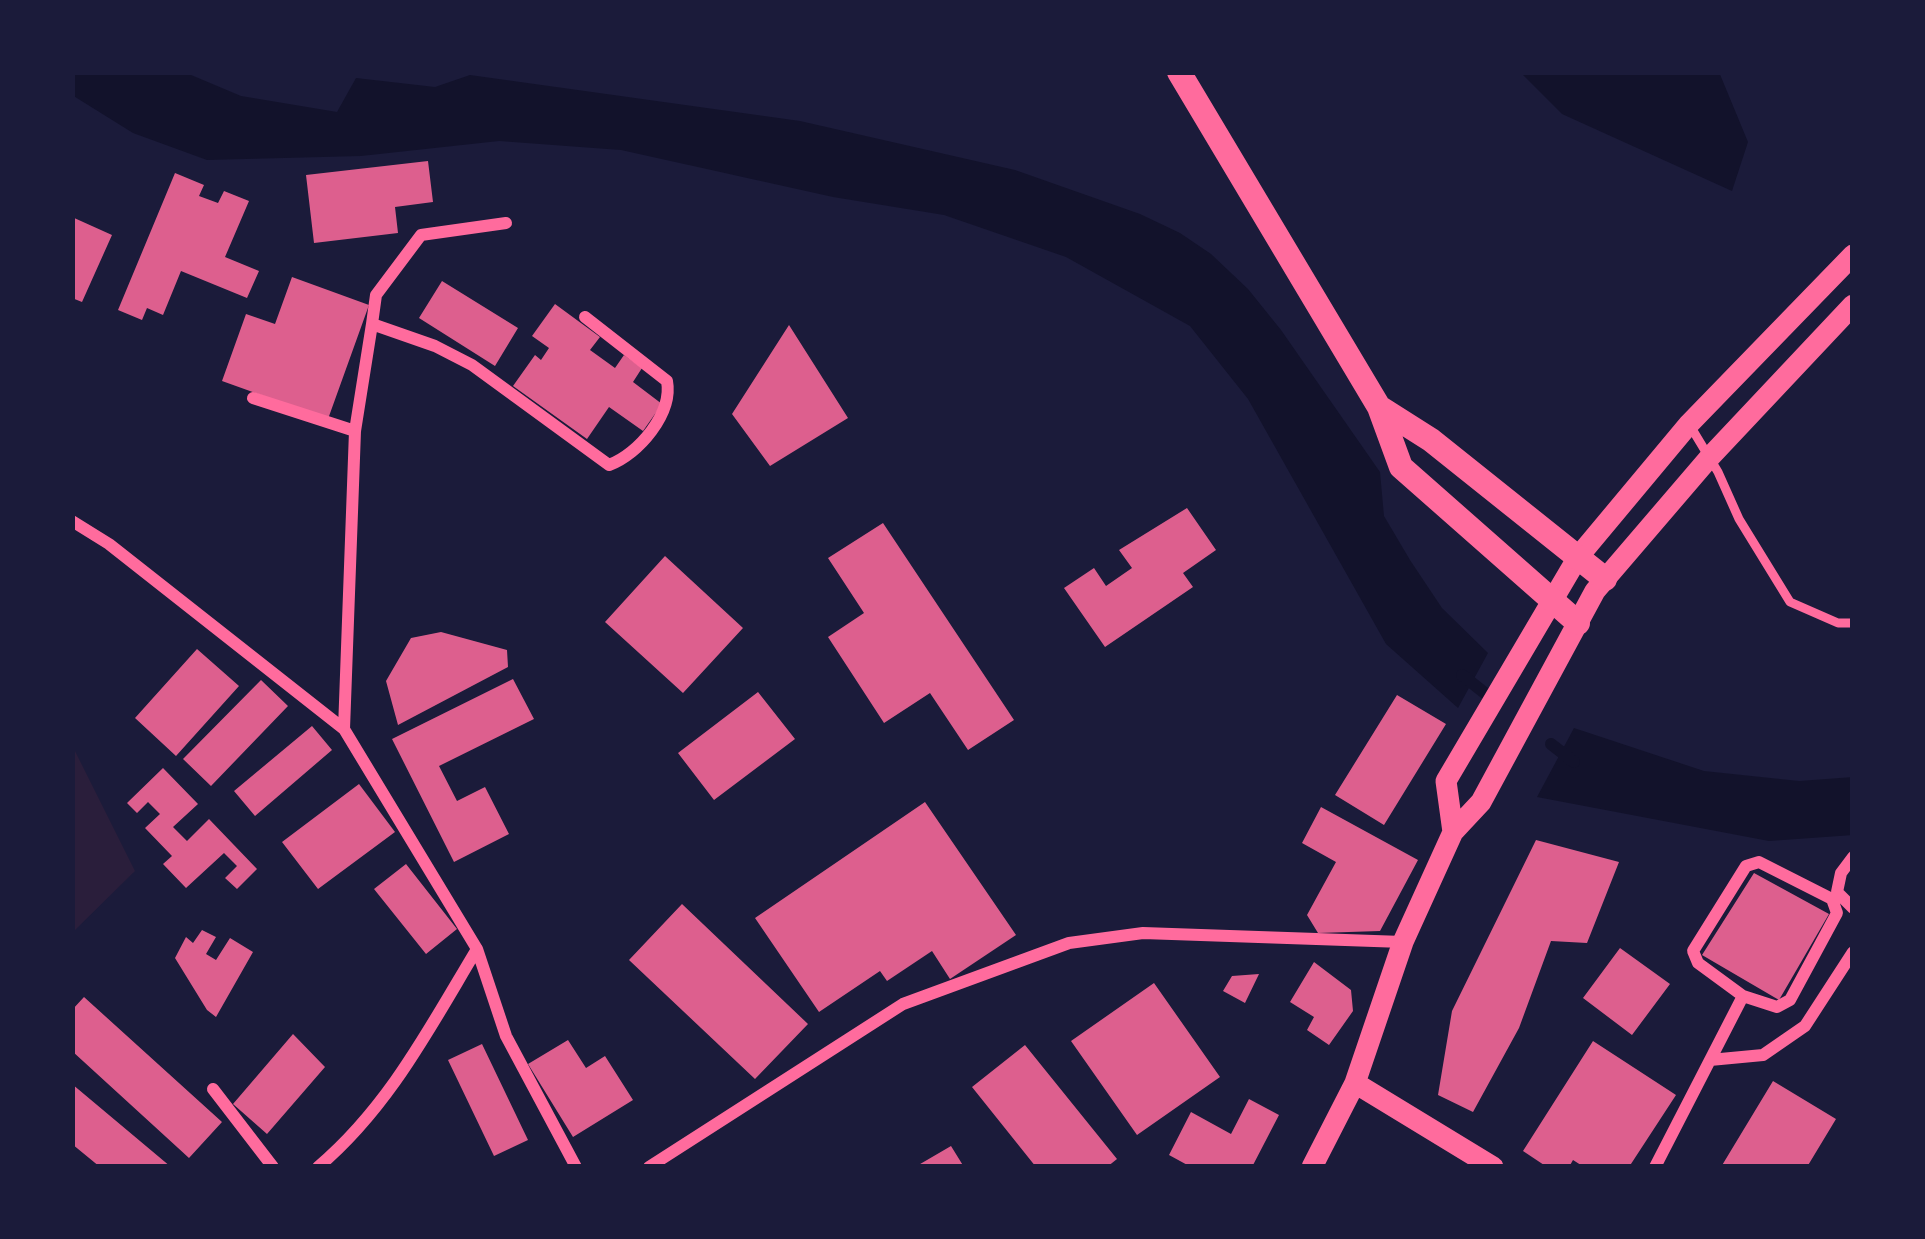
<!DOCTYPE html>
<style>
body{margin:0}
#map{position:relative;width:1925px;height:1239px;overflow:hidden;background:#1b1b3a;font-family:Manrope,sans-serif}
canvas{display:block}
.frame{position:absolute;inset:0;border:75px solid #1b1b3a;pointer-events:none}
</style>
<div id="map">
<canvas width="1925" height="1239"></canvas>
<div class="frame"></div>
</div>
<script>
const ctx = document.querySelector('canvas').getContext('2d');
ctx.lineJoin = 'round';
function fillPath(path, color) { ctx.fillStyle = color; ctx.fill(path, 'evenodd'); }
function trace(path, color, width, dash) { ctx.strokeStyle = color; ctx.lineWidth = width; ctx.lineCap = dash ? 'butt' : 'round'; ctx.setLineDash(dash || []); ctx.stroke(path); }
fillPath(new Path2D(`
 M72 745 135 871 72 933Z`), '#2a1e3b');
fillPath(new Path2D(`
 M72 72H184L241 96 337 112 356 78 435 87 470 75 800 121 1015 170 1140 214 1180 233 1211 254 1248 289 1281 330 1380 472 1384 516 1410 560 1442 608 1488 653 1458 708 1386 644 1248 399 1190 326 1066 257 944 215 833 197 621 150 499 141 361 156 207 160 133 133 72 95Z
 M1520 72H1719L1748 142 1732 191 1562 114Z
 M1574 728 1704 771 1799 781 1853 777V835L1769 841 1537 797Z`), '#12122b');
trace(new Path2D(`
 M1462 675 1486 694
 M1551 744 1574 762`), '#12122b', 12);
fillPath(new Path2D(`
 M428 161 433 202 395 207 398 233 314 243 306 175Z
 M175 173 204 185 199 196 218 203 224 191 249 201 225 257 259 271 247 298 181 271 163 315 147 308 142 320 118 310Z
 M72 217 112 235 82 302 72 298Z
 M292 277 369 305 328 419 222 381 246 314 275 324Z
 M442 281 518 328 495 366 419 318Z
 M555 304 600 337 590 350 615 368 624 355 642 368 633 382 662 404 643 431 609 407 587 439 513 386 535 355 541 360 549 348 532 336Z
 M789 325 848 418 770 466 732 414Z
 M1187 508 1216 550 1183 573 1193 587 1105 647 1064 588 1094 568 1106 586 1132 568 1119 550Z
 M883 523 1014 720 968 750 930 693 884 723 828 637 864 613 828 558Z
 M665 556 743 628 683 693 605 622Z
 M441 632 507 650 508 667 398 725 386 681 411 638Z
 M197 649 239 686 176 756 135 718Z
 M513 679 534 719 439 766 457 801 485 787 509 834 454 862 392 739Z
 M261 680 288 706 211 786 183 759Z
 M758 692 795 739 714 800 678 753Z
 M1397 695 1446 724 1384 825 1335 795Z
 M312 726 332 750 255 816 234 791Z
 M163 768 198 804 173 827 187 841 209 819 257 869 237 889 225 878 237 866 224 853 186 888 163 864 172 856 145 828 160 814 148 802 137 813 127 803Z
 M359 784 395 832 318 889 282 842Z
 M925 802 1016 935 950 979 932 951 887 981 880 971 819 1012 755 918Z
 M1321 807 1418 860 1380 931 1318 933 1307 915 1336 862 1302 843Z
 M1536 840 1619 862 1587 943 1551 941 1519 1028 1473 1112 1438 1095 1452 1011Z
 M406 864 457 929 426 954 374 889Z
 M1754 873 1829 914 1779 1000 1702 955Z
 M682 904 808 1024 755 1079 629 960Z
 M202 930 216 937 206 954 216 960 230 938 253 952 216 1017 207 1010 175 958 186 937 193 943Z
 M1620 948 1670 984 1632 1035 1583 998Z
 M1314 962 1351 990 1353 1011 1329 1045 1307 1030 1314 1017 1290 1002Z
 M1259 974 1245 1003 1223 991 1232 976Z
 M1154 983 1220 1077 1137 1135 1071 1041Z
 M84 997 222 1122 189 1158 72 1051V1010Z
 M293 1034 325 1067 267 1134 233 1104Z
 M568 1040 586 1068 605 1056 633 1100 573 1137 528 1064Z
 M1593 1041 1676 1095 1629 1167H1584L1573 1160 1569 1167H1547L1523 1151Z
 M482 1044 528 1140 494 1156 448 1060Z
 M1025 1045 1117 1159 1107 1167H1036L972 1087Z
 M1773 1081 1836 1119 1807 1167H1721Z
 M72 1084 171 1167H100L72 1144Z
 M1249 1099 1279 1115 1252 1167H1191L1169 1155 1191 1112 1231 1134Z
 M951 1146 964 1167H915Z`), '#dd5f8e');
trace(new Path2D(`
 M1689 424 1718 472 1739 519 1790 602 1838 623H1853`), '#ff6b9d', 9);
trace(new Path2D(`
 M372 324 435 346 472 365 609 465C639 454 673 413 667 381L585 317
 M253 398 355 431
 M72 521 109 544 344 729 477 949 506 1036 576 1167
 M344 729 355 431 372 324 376 295 421 235 506 223
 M1853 857 1841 873 1837 892 1853 908
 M1710 1060 1763 1055 1805 1026 1853 952
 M213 1089 273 1167
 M318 1167C389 1107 430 1027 477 949
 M649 1167 903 1004 1069 943 1143 933 1403 942
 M1655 1167 1743 996 1698 963 1693 951 1746 866 1759 862 1832 899 1837 913 1790 1000 1777 1007 1743 996`), '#ff6b9d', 12);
trace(new Path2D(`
 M1453 832 1481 802 1595 591 1709 458 1853 305
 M1355 1083 1493 1167
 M1312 1167 1355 1083 1403 942 1453 832 1446 781 1578 557 1689 424 1853 255`), '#ff6b9d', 21);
trace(new Path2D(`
 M1179 72 1379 407 1431 440 1605 579
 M1379 407 1401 467 1578 623`), '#ff6b9d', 24);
</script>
